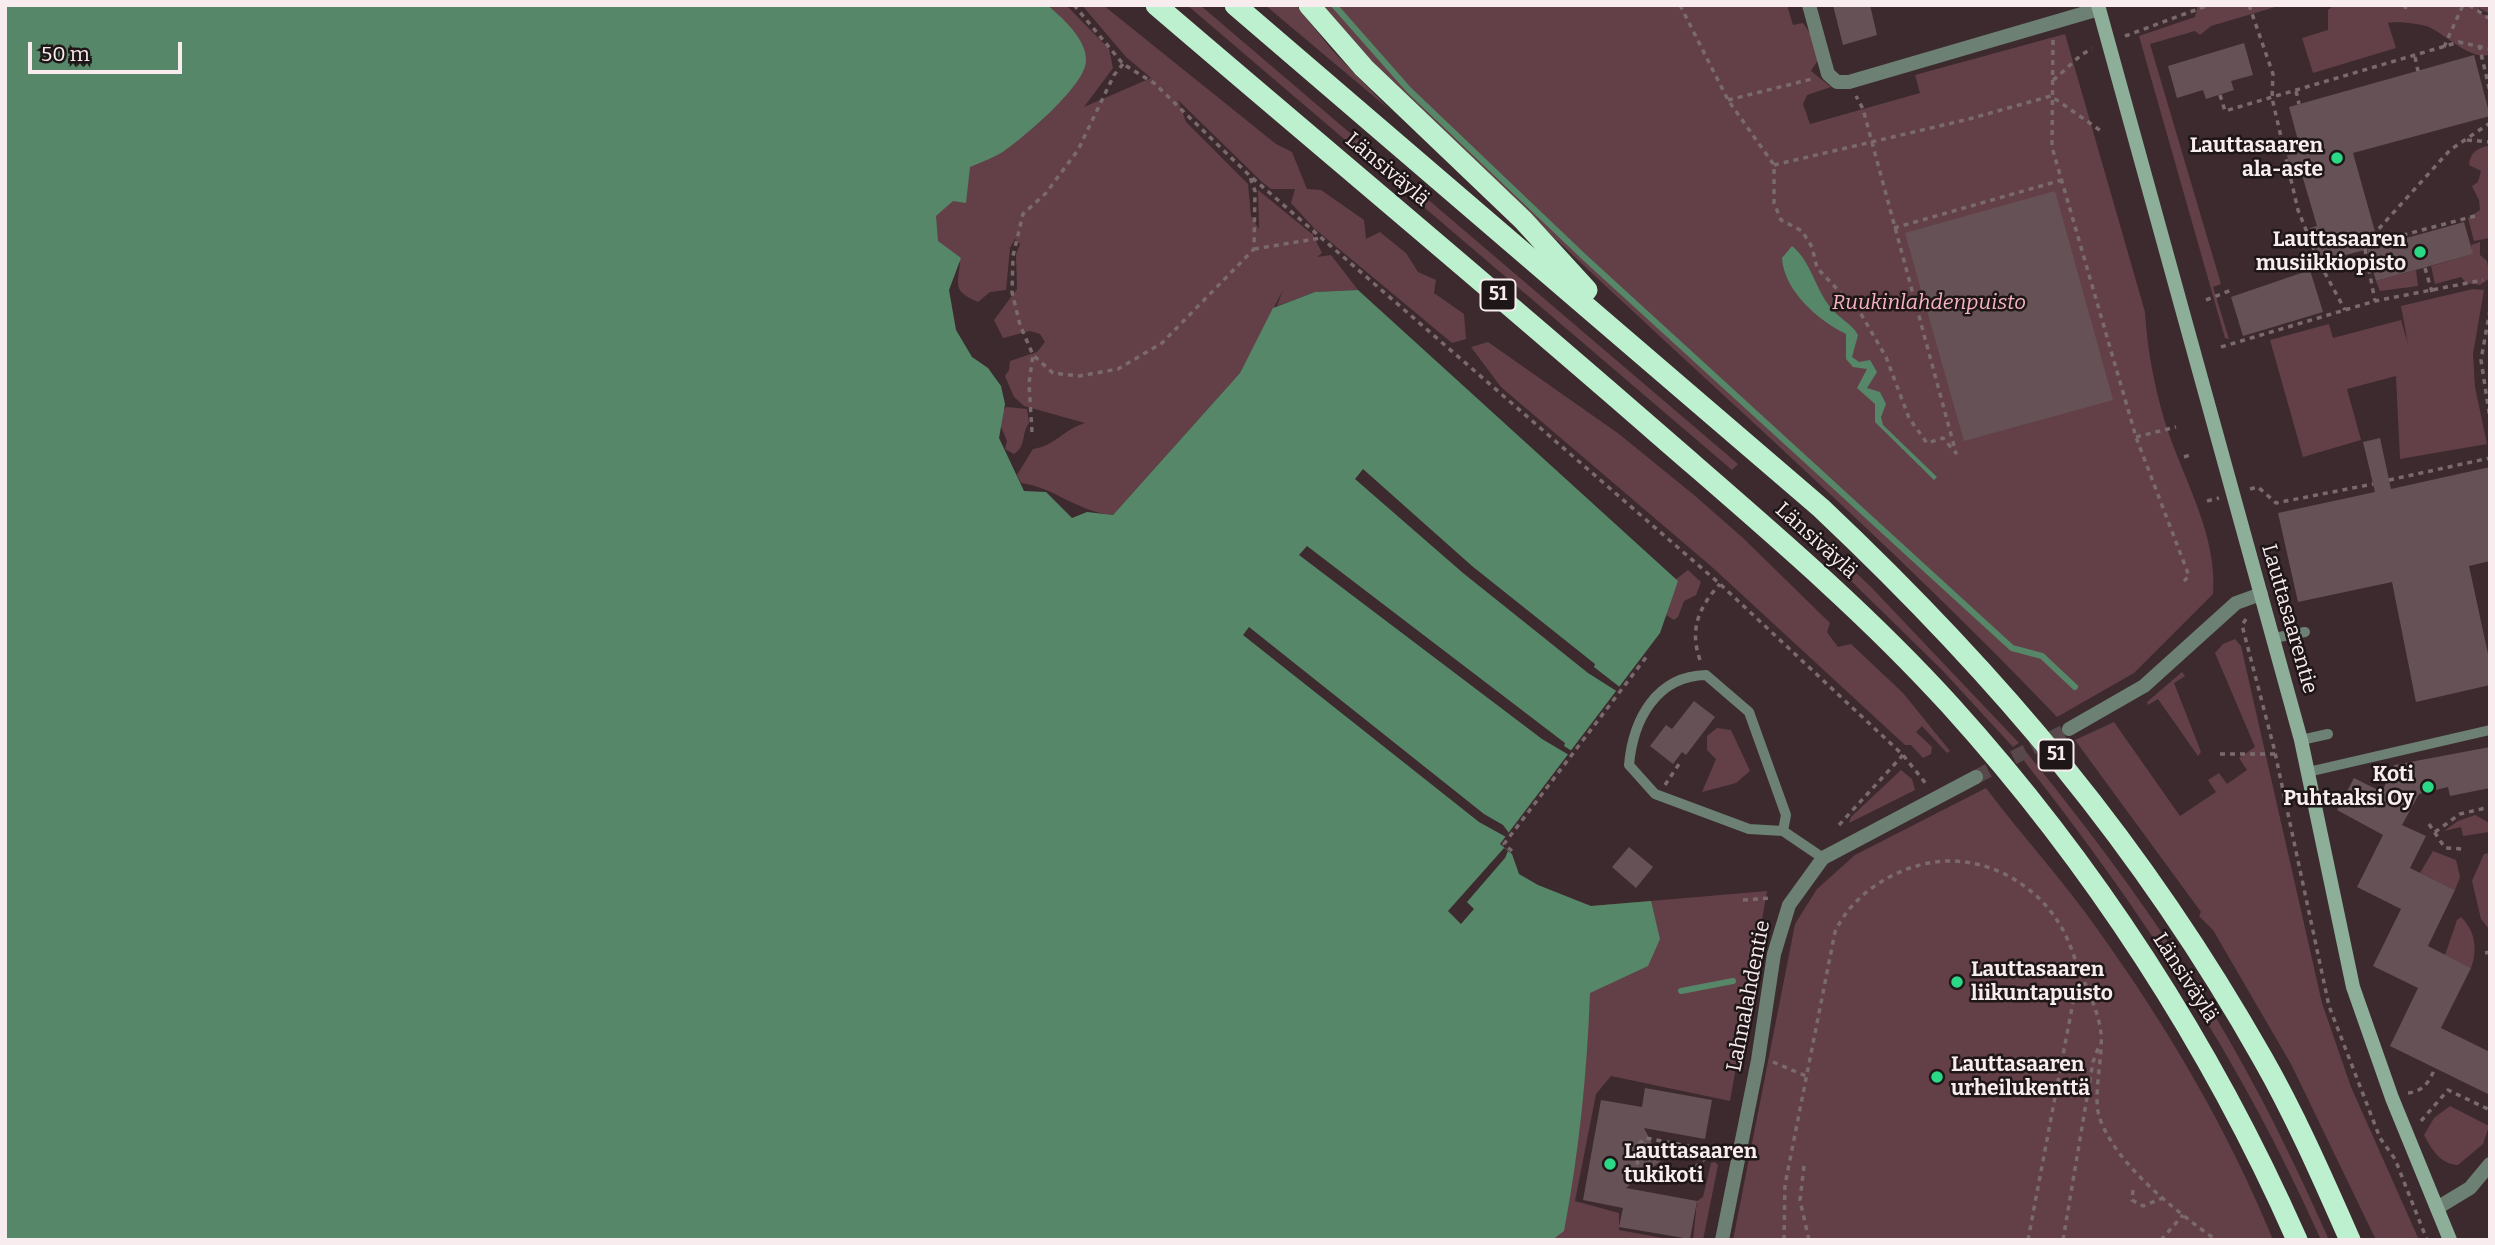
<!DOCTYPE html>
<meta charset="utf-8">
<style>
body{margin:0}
#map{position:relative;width:2495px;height:1245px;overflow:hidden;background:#3c2a2e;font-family:Bitter,serif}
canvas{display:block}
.frame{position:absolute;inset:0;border:7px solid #f9ecef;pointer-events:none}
.scale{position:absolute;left:28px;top:42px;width:154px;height:32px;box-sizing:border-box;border:4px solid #f9ecef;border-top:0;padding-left:9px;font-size:21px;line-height:24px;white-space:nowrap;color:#f9ecef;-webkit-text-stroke:5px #1e1617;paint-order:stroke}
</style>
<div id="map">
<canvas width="2495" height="1245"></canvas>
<div class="frame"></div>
<div class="scale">50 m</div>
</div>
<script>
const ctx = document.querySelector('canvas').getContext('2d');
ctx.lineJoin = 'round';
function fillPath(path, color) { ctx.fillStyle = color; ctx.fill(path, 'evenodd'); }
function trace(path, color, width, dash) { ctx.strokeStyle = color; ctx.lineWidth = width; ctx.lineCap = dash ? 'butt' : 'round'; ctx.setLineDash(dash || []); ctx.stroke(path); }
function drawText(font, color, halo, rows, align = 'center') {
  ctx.font = font + ' Bitter,serif'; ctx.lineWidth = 5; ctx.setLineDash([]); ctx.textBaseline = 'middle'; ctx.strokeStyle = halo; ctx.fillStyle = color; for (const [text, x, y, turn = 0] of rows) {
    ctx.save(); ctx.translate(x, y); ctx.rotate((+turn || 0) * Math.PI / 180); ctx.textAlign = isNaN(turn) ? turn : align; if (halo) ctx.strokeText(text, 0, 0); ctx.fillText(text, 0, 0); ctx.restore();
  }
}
fillPath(new Path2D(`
 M1032 5H1066L1109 49 1113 68 1084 107 1151 78 1126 57 1082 5H1103L1276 144 1292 152 1307 189 1321 190 1364 220 1366 239 1380 232 1406 253 1418 272 1436 280 1434 293 1464 314 1466 339 1452 343 1315 229 1313 235 1322 253 1317 257 1331 255 1358 290 1315 292 1277 306 1283 290 1240 373 1113 515C1077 512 1054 487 1021 483L1017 475 1033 449C1055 446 1064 429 1085 423L1024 406 1014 397 1005 376 1009 370 1010 361 1037 352 1045 342 1040 334 1030 331 1003 338 994 320 1017 289 1016 254 1020 244 1015 239 1010 248 1006 290 990 292 978 302C954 291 957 288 960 263L916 222ZM1178 100 1262 182 1271 189H1295L1291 203 1314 228 1312 234 1258 190 1259 229 1251 216 1248 184 1186 122Z
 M1187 5H1200L1738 464 1732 470Z
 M1265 5H1296L1332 50 1390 110Z
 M1321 5H1787L1793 25 1803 23 1816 42 1820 57 1811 71 1831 87 1807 95 1803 104 1810 124 1920 93 1915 75 2065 34 2145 312C2147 348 2154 384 2164 419 2181 476 2218 533 2213 594L2134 673 2057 717C1895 547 1716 391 1545 229 1469 157 1390 85 1321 5Z
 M2198 5H2282L2211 26 2200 35 2195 31 2150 44 2221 284 2213 287 2229 339 2225 338 2139 36 2195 17Z
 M2334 5H2490V14L2479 8 2477 13 2490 16V55C2469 59 2448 37 2431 28 2424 24 2397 21 2388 23L2396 48 2313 73 2302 38 2328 30V10Z
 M2487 146 2490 147V238L2474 241 2468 218 2480 210 2479 200 2472 186 2478 182 2481 171 2469 165C2470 153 2476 149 2487 146Z
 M2480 242V255L2487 261 2490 278 2480 285 2466 283 2461 277 2435 284 2431 266 2469 255 2472 252 2471 245Z
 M2416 270 2418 286 2380 291 2376 281Z
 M2473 289 2484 290 2473 354 2475 387 2487 444 2400 459 2396 376 2347 389 2361 440 2303 457 2270 340 2329 324 2333 338 2401 320 2408 344 2401 306Z
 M1488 342 1619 434 1694 495 1743 538 1830 623 1827 632 1838 647 1851 644 1903 693 1950 751 1947 753 1922 726 1916 732 1932 747 1931 754 1923 758 1911 745H1905L1712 567 1501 387 1471 347Z
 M1007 407 1027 409 1029 423C1021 433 1027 446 1014 454L1005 449 1007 441 996 415Z
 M1804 524 1870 586 2019 743 2013 747 1942 670 1799 530Z
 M1688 570 1701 582 1696 595 1684 601 1678 617 1674 620 1663 613 1675 580Z
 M2235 639 2241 646 2322 1003 2351 1087 2419 1240H2376L2291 1064 2213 930 2199 916 2201 912 2075 740 2114 722 2180 816 2216 792 2208 780 2219 773 2227 784 2247 770 2239 758 2255 747 2215 653 2223 644Z
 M2182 672 2185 676 2174 683 2201 752 2198 756 2158 699 2148 705 2147 702Z
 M1717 728 1731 730 1750 771 1736 783 1702 792 1716 759 1707 750V736Z
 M2027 753C2104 848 2177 947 2237 1054 2271 1114 2301 1177 2329 1240H2321C2242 1062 2141 909 2021 757Z
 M1901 770 1912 779 1915 790 1849 823 1851 817Z
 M1986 788C2022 836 2063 880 2098 930 2166 1025 2229 1131 2273 1240H1733L1795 924 1817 889 1855 855Z
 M2475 815 2488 822 2489 832 2463 836 2461 827 2444 831 2458 821Z
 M2433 851 2456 860 2460 877 2455 890 2420 873Z
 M2490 853V929H2489L2481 919 2472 881 2484 854Z
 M1767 891 1730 1101 1611 1076 1596 1094 1575 1201 1619 1213V1230L1673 1240H1441L1592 906Z
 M2461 917C2475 930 2478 950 2471 968L2445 955 2457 920Z
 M2450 1106 2489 1126 2483 1144 2458 1165C2440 1164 2432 1150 2424 1135L2434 1118Z
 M1715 1162 1718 1165 1703 1240H1693L1697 1201 1703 1197 1711 1163Z`), '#634048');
fillPath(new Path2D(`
 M5 5H1047C1063 18 1087 40 1086 61 1085 86 1024 137 1004 151 994 158 981 162 970 167L966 203 953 201 936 216 938 241 961 258 949 290 956 330 972 357 988 368 1001 386 1005 404 999 438 1024 491 1046 492 1072 518 1087 512 1113 515 1240 373 1273 308 1315 292 1358 290 1678 581 1660 633 1500 844 1512 854 1519 874 1538 885 1591 906 1651 901 1660 939 1648 966 1590 993C1587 1074 1579 1152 1564 1231L1552 1240H5Z
 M1792 246C1811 261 1815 289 1831 308 1839 318 1852 324 1858 335L1852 357 1859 362 1870 360 1877 372 1867 388 1880 392 1886 404 1881 417 1883 425 1937 477 1934 480 1875 422V404L1857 388 1867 369 1853 367 1846 359V334C1819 321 1784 291 1782 258Z`), '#578769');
fillPath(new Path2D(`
 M1363 469 1472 566 1595 664 1594 667 1621 688 1618 692 1588 673 1463 573 1355 479Z
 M1307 546 1565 743 1564 746 1572 751 1569 755 1542 739 1299 555Z
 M1249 627 1484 814 1503 825 1509 833 1506 837 1479 822 1243 635Z
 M1504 848 1508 851 1505 858 1467 902 1474 909 1461 924 1448 911Z`), '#3c2a2e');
trace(new Path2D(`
 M1334 5 1409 90 1583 256 2012 648 2042 656 2075 687
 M1681 991 1733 981`), '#578769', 6);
fillPath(new Path2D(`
 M1833 5H1870L1877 35 1843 45Z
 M2244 43 2253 75 2231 81 2234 90 2206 99 2203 90 2177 98 2168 66Z
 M2474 55 2490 116 2353 153 2379 246 2320 262 2310 228 2317 226 2300 168 2291 170 2285 148 2299 144 2289 107Z
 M2055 191 2113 400 1964 441 1905 233Z
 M2464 222 2473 254 2376 281 2367 249Z
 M2310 270 2323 312 2243 336 2231 297Z
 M2380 438 2391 489 2490 467V561L2469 566 2490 663V685L2416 702 2392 582 2298 602 2278 513 2375 492 2363 442Z
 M1694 701 1715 717 1686 755 1682 752 1673 764 1650 746 1666 725 1672 729Z
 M2490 747V788L2450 796 2448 787 2419 794 2402 825 2426 836 2410 868 2455 890 2428 946 2471 968 2441 1028 2490 1052V1095L2390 1046 2418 988 2373 966 2401 909 2357 887 2383 835 2337 810 2354 778 2382 792 2394 765Z
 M1629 847 1653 867 1636 888 1612 867Z
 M1645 1088 1712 1100 1705 1139 1644 1128 1661 1161 1626 1188 1697 1201 1690 1239 1619 1227 1623 1208 1583 1200 1601 1100 1642 1107Z`), '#665256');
trace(new Path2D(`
 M1976 777 2069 729`), '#58474b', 14, [14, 7]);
trace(new Path2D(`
 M1074 5 1123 64 1154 83 1249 175 1720 584 1903 755 1927 785
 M1680 5 1728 100 1774 165V203L1781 220 1802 231 1812 247 1817 268 1861 314 1886 357 1909 418 1927 443 1943 438 1956 453 1863 109 1856 96
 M2249 5 2273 74 2272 98 2298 210 2319 262 2345 310
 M2469 5 2490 19
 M2405 9 2406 5
 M2125 36 2209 5
 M2053 40 2052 147 2136 437 2189 576 2184 581
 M2479 45 2490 92
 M2444 47 2463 5
 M2415 57 2418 71
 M1123 64 1114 75 1078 150 1046 193 1023 214 1013 256 1012 292 1020 325 1033 355 1053 373 1079 376 1118 369 1162 343 1254 249 1255 191 1250 177
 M2053 80C2067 70 2076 56 2092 49
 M2296 91 2299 104
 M2220 95 2225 111 2459 42 2490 49
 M1728 100 1812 79
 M2467 140 2490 142
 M1774 165 1969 119 2051 96 2101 131
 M2475 216 2388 239 2375 233 2450 150 2490 123
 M1894 228 2062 180
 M1254 249 1321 238
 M2365 249 2375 301
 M2425 268 2432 292
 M2206 300 2234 289
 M2490 310 2481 360 2490 419
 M2221 347 2375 301 2483 280
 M1032 432 1029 383 1033 355
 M2136 437 2176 427
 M2184 457 2190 455
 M2389 480 2490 458
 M2250 489 2258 487 2276 503 2373 484
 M2207 501 2219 498
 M2281 614 2292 611
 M2246 619 2242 625 2274 748 2329 1006 2380 1138 2395 1159 2427 1240
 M1700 660C1689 629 1699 607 1720 584
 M2220 754H2275
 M1665 785 1681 761
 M2429 824 2445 848 2463 849
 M1839 825 1903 755
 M2435 832 2460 814 2490 807
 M1512 851 1504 844 1647 656
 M1743 900 1771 898
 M2485 953 2490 952
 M2489 989H2490
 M1773 1062 1806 1076
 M2408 1093C2424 1091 2429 1082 2435 1068
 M2421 1121 2448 1090 2490 1110
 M1713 1150C1687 1178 1677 1182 1640 1180L1636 1174 1640 1143 1646 1138 1724 1153
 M1804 1166 1800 1200 1809 1240
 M2133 1190 2132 1200 2143 1206 2165 1197
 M1784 1240 1785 1185 1835 932C1851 896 1891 870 1929 863 1980 853 2034 881 2060 925 2069 939 2074 958 2081 974 2089 993 2099 1013 2101 1034 2103 1058 2092 1098 2100 1119 2118 1167 2175 1210 2216 1240
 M2028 1240 2074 997
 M2063 1240 2093 1062 2099 1046
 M2161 1240 2183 1215`), '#7a6a6d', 3.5, [5, 5]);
trace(new Path2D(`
 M2274 638 2305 632
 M2301 740 2328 734
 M2308 772 2490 730
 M1783 831 1749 829 1655 794 1629 765C1633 720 1656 676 1706 675L1749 712 1786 815 1783 831 1823 858`), '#6c8073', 10);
trace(new Path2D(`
 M1809 5 1828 74 1837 82H1849L2099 9
 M2069 729 2144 686 2236 603 2261 594
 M2437 1208 2470 1188 2490 1164
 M1722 1240 1758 1060 1774 954 1789 905 1823 858 1976 777`), '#6c8073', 14);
trace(new Path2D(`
 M2098 5 2301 740 2353 987 2392 1098 2450 1240`), '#8dae98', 14);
trace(new Path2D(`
 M1156 5C1323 148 1491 288 1656 432 1757 520 1860 606 1950 705 2093 863 2211 1045 2297 1240
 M1235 5 1821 508C1999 676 2142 845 2263 1059 2296 1117 2323 1179 2350 1240
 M1309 5 1364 68 1523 220 1587 290`), '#bdf0cf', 21);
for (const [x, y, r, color] of [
 [2337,158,7,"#2ad885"],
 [2420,252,7,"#2ad885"],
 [2428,787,7,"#2ad885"],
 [1957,982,7,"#2ad885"],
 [1937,1077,7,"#2ad885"],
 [1610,1164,7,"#2ad885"]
]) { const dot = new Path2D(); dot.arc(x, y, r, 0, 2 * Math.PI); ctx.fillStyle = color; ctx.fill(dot); trace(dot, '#1e1617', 2.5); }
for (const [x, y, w] of [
 [1498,295,35],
 [2056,755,35]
]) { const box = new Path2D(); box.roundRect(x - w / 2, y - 15.5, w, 31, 5); ctx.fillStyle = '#1e1617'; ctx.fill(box); trace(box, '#f9ecef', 2); }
drawText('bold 19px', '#f9ecef', null, [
 ["51",1498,295],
 ["51",2056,755]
]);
drawText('bold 21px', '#f9ecef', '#1e1617', [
 ["Lauttasaaren",2323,146],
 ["ala-aste",2323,170],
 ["Lauttasaaren",2406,240],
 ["musiikkiopisto",2406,264],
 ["Koti",2414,775],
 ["Puhtaaksi Oy",2414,799],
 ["Lauttasaaren",1971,970,"left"],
 ["liikuntapuisto",1971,994,"left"],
 ["Lauttasaaren",1951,1065,"left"],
 ["urheilukenttä",1951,1089,"left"],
 ["Lauttasaaren",1624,1152,"left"],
 ["tukikoti",1624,1176,"left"]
], 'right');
drawText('21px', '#f9ecef', '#1e1617', [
 ["Länsiväylä",1387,170,40],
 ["Länsiväylä",1816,541,42],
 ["Lauttasaarentie",2289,619,74],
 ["Länsiväylä",2185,978,57],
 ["Lahnalahdentie",1749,996,-79]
]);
drawText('italic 21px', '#f7b4c2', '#1e1617', [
 ["Ruukinlahdenpuisto",1929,303]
]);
</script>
